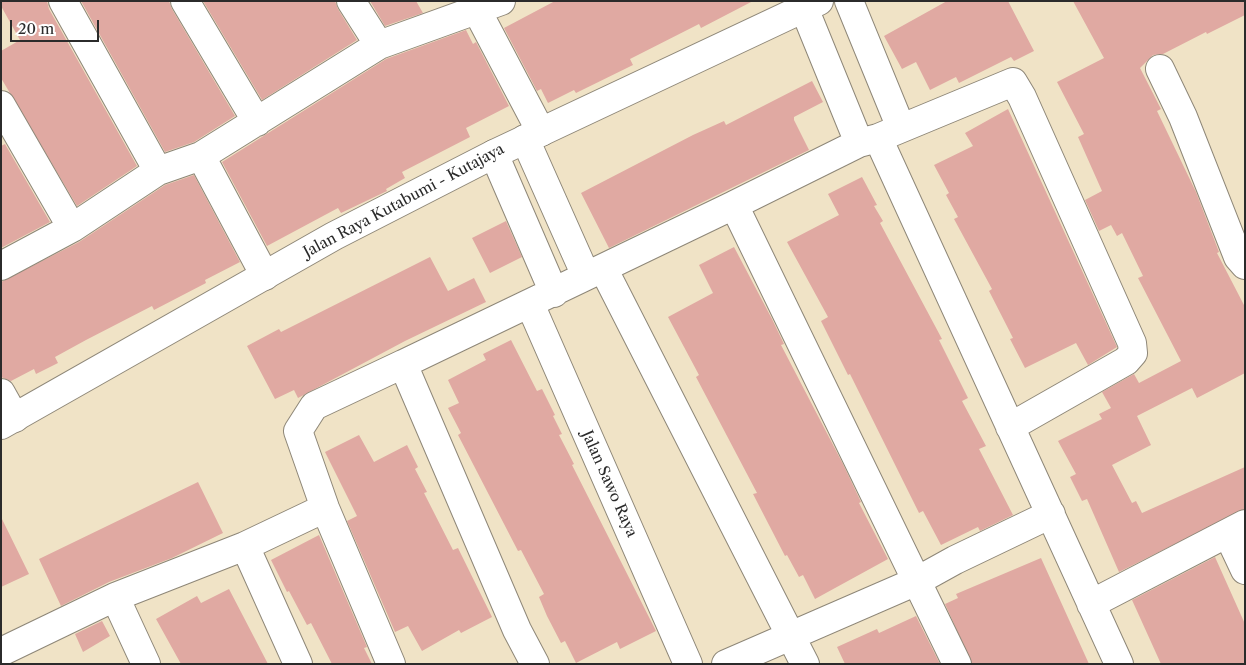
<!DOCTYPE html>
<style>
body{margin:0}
#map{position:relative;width:1246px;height:665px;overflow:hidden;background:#f0e3c6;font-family:"Libre Caslon Text",serif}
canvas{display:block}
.frame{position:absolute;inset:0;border:2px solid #2b2b2b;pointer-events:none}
.scale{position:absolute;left:10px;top:20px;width:89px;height:22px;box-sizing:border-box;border:2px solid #2b2b2b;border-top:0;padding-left:6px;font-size:15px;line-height:18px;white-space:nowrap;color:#2b2b2b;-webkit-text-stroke:4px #fff;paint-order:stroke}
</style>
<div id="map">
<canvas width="1246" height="665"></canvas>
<div class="frame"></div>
<div class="scale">20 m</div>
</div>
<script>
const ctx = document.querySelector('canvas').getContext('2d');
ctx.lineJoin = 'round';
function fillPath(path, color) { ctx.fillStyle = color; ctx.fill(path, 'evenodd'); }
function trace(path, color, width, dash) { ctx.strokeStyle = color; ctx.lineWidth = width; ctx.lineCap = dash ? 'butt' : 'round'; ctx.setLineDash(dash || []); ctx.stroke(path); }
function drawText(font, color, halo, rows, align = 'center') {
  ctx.font = font + ' "Libre Caslon Text",serif'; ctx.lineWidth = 4; ctx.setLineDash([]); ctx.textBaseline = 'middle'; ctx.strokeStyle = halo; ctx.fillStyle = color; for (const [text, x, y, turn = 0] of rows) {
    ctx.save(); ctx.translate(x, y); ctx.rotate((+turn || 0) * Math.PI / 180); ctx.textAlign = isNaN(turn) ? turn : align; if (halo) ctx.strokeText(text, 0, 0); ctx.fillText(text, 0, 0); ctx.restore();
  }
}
fillPath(new Path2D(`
 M1 1H47L49 9 137 166 77 206 1 78V51L20 40 1 6Z
 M81 1H169L172 9 235 116 194 142 165 152Z
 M203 1H335L338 9 357 40 262 100Z
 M370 1H416L423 13 385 26Z
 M555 1H753L701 28 699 24 630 59 633 65 576 93 574 90 548 103 541 89 537 91 504 28Z
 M947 1H1008L1034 51 1014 61 1011 57 959 83 956 77 930 90 916 62 902 69 884 36Z
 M1073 1H1245V15L1207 34 1206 32 1163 54 1153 55 1140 68 1161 109 1157 111 1196 192 1219 252 1217 253 1245 307V373L1197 398 1192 388 1137 416 1151 445 1112 465 1132 503 1136 501 1142 513 1245 467V509L1119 572 1087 499 1082 501 1070 477 1076 474 1058 441 1102 419 1099 414 1111 408 1102 392 1134 374 1139 383 1181 361 1138 278 1143 276 1122 233 1117 236 1111 225 1099 231 1085 200 1102 191 1078 137 1084 134 1057 82 1104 58Z
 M466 30 473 44 476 42 509 106 466 128 470 137 402 172 405 178 386 189 387 191 341 213 338 208 267 246 222 162 386 59Z
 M812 81 823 102 794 117V120L809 150 609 248 581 193 693 135 724 121 726 125Z
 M1008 109 1117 347 1088 365 1076 343 1025 368 1010 339 1013 338 989 291 992 289 954 219 958 217 946 195 949 193 934 165 973 146 965 133Z
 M5 144 50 222 1 248V146Z
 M194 175 240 262 205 280 206 283 154 310 152 306 86 340 55 357 58 363 36 374 34 369 11 381 1 377V282L79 242 165 185Z
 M862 177 877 205 874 206 883 221 880 223 942 339 939 340 968 398 962 401 986 446 979 449 1013 515 980 531 978 527 941 545 923 511 919 513 850 374 848 375 821 321 828 317 787 242 839 215 828 194Z
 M506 221 522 257 490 273 472 238Z
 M734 247 772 319 784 344 781 345 843 464 861 502 859 503 888 559 815 599 803 575 799 577 787 555 785 556 753 494 757 493 696 377 699 375 668 317 713 293 699 265Z
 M430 257 448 291 474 278 486 302 405 341 298 398 294 390 275 399 247 346 279 329 281 332Z
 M511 340 537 391 542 389 555 415 553 416 562 434 559 435 574 464 572 465 656 631 620 649 617 642 576 663 565 641 561 643 547 616 539 597 544 594 521 550 518 551 458 435 461 433 448 408 459 403 448 380 486 360 483 354Z
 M359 435 374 462 407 445 418 467 415 469 427 492 424 493 453 550 458 548 492 617 461 633 459 630 422 651 408 626 395 632 347 521 357 516 325 452Z
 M198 482 223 533 172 558 109 582 61 606 39 559Z
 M1 517 29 574 1 587Z
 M319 535 367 647 364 648 372 664H332L311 623 307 625 289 591 287 592 271 560Z
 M1215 557 1245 624V664H1161L1132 600Z
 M1041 558 1089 664H972L945 604 958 598 956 594Z
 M229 589 268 664H181L156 619 197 596 201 603Z
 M916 616 940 664H845L837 647 877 629 879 633Z
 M102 621 110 636 83 652 75 634Z`), '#e0a9a2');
const minor = new Path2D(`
 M63 1 158 171
 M185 1 257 122
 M351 1 379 45
 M472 1 541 132
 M849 1 901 128
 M804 8 859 143 878 138 1119 664
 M1160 69 1183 117 1238 257 1245 265
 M1 105 72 228
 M878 138 1013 82 1022 97 1132 343 1133 353 1126 361 1010 427
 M525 139 586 276
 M494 154 554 293
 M201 156 265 276
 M734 205 859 143
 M1 266 72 228 158 171 201 156 379 45 501 1
 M603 268 734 205 957 664
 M530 304 688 664
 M1 393 15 418
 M1228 534 1245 570
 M245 546 325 508
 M115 597 245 546 298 664
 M1091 604 1245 524
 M1 652 115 597 146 664
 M391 664 325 508 298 431 314 406 403 364
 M535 664 517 630 403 364 603 268 805 664
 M726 664 917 581 955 560 1051 514`);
const tertiary = new Path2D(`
 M1 425 334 236 494 154 819 1`);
trace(minor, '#8e8778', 30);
trace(tertiary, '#8e8778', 30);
trace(minor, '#fff', 28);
trace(tertiary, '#fff', 28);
drawText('15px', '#2b2b2b', '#fff', [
 ["Jalan Raya Kutabumi - Kutajaya",404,201,-28],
 ["Jalan Sawo Raya",609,484,66]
]);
</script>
